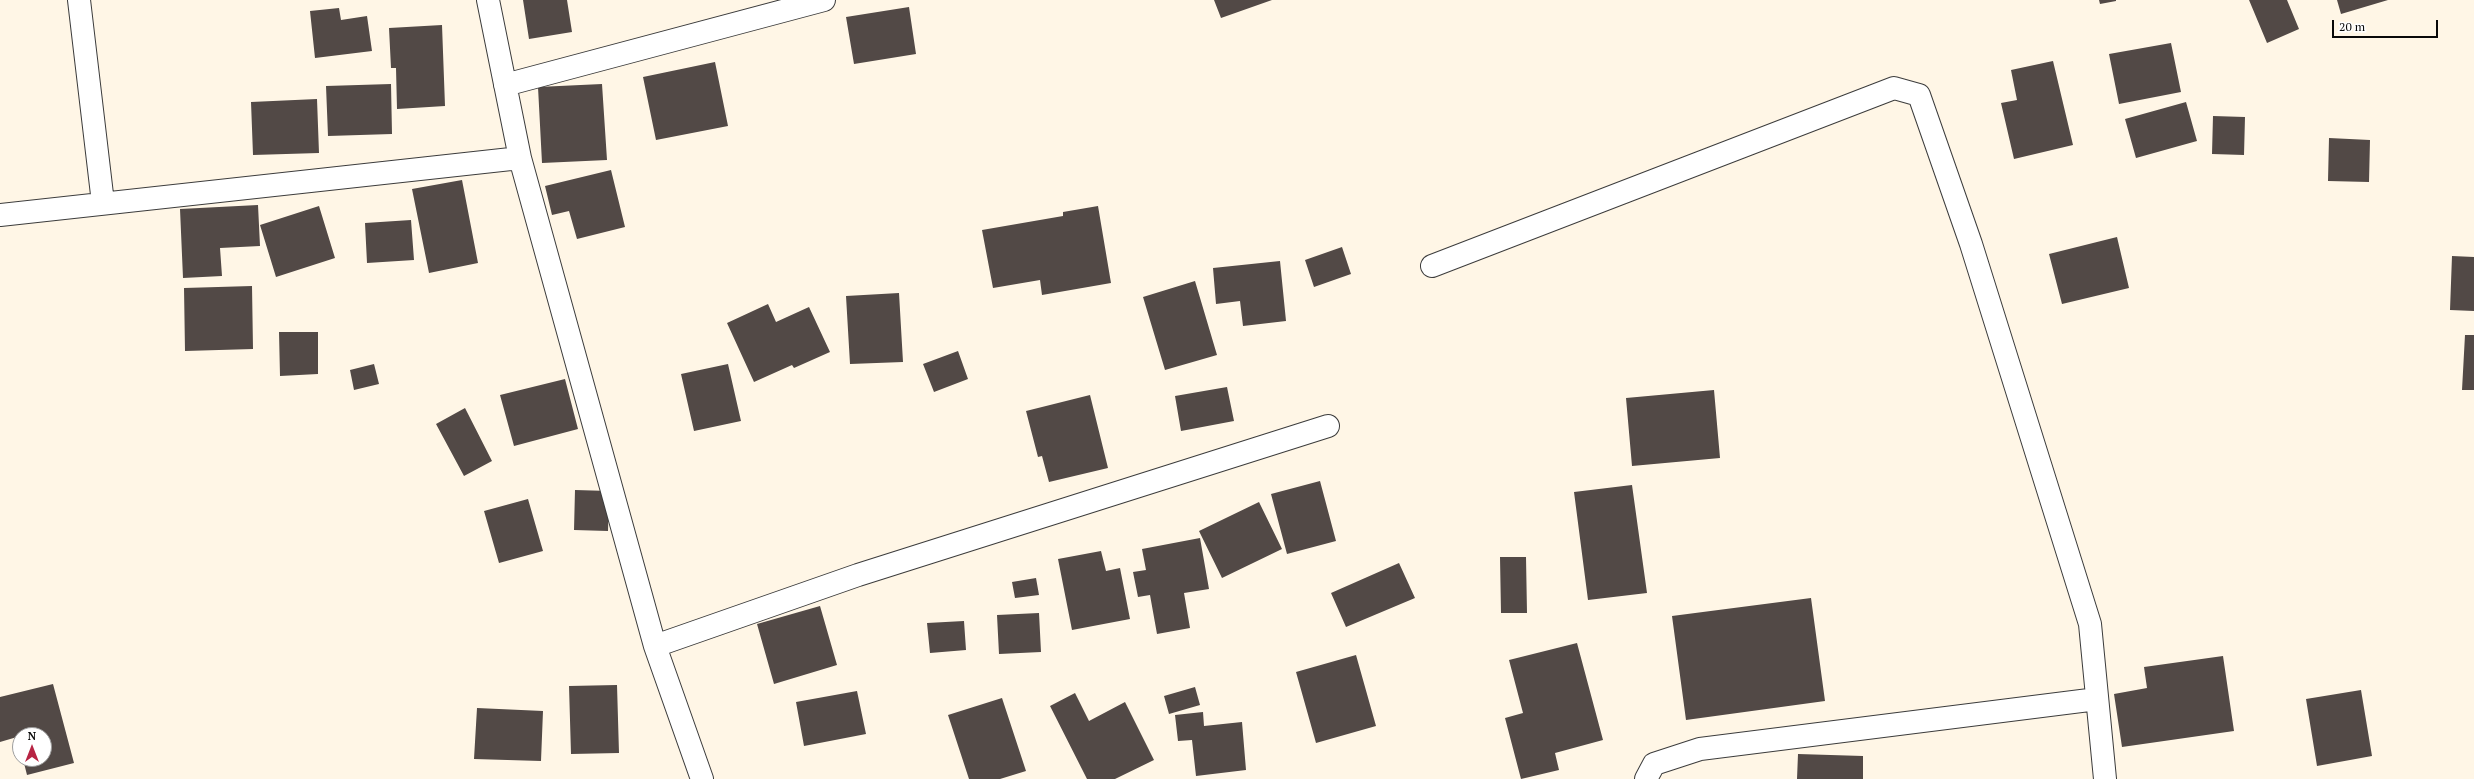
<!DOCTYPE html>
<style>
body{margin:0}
#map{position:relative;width:2474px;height:779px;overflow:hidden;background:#fff6e6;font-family:"PT Serif",serif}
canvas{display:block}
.north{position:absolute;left:12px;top:727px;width:40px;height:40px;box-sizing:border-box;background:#fff;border:1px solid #9d9d9d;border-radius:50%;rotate:0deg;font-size:11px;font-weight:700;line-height:16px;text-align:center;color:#090909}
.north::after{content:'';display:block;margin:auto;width:14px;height:18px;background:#b72443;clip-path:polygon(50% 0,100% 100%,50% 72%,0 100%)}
.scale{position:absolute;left:2332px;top:20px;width:106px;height:18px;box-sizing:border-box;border:2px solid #090909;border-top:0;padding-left:5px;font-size:12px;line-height:14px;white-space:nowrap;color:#090909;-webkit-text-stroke:3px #fff;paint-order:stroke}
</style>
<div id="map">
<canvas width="2474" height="779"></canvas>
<div class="north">N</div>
<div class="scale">20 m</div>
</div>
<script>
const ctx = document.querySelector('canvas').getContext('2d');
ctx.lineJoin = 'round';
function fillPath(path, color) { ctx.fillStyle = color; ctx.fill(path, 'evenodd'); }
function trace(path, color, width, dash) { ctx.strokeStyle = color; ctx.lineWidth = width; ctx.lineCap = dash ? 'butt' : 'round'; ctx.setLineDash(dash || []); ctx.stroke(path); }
fillPath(new Path2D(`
 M523 0H567L572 32 529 39Z
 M1214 0H1272L1221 18Z
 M2099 0H2116V1L2100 4Z
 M2249 0H2287L2299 29 2267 43Z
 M2337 0H2388L2341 14Z
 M909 7 916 54 854 64 846 17Z
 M339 8 341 20 367 16 372 51 315 58 310 11Z
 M442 25 445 106 397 109 396 68H391L389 28Z
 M2171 43 2181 92 2119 104 2109 54Z
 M2053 61 2073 145 2014 159 2001 103 2017 100 2011 70Z
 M715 62 728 126 656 140 643 77Z
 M391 84 392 134 328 136 326 86Z
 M602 84 607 160 542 163 538 87Z
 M317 99 319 153 253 155 251 102Z
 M2186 102 2197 141 2136 158 2125 119Z
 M2213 116 2245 117 2244 155 2212 154Z
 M2329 138 2370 140 2369 182 2328 181Z
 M611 170 625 227 577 239 569 211 552 215 545 186Z
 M462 180 478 263 429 273 412 189Z
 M258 205 260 246 220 248 222 276 183 278 180 209Z
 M319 206 335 258 276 277 260 225Z
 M1098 206 1111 283 1042 295 1040 280 993 288 982 230 1063 216V212Z
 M411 220 414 260 367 263 365 223Z
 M2117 237 2129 288 2062 304 2049 254Z
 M1342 247 1351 274 1314 287 1305 260Z
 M2452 256 2474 257V311L2450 310Z
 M1280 261 1286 321 1243 326 1240 301 1216 304 1213 268Z
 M1195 281 1217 355 1165 370 1143 297Z
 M252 286 253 349 185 351 184 288Z
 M899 293 903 362 850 364 846 296Z
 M768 304 776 322 809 307 830 352 794 368 792 365 754 382 727 323Z
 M279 332H318V374L280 376Z
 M2465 335H2474V390H2462Z
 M958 351 968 379 934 392 923 364Z
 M374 364 379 384 354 390 350 370Z
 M728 364 741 421 694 431 681 374Z
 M565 379 578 429 514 446 500 395Z
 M1227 387 1234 421 1181 431 1175 396Z
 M1714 390 1720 458 1632 466 1626 398Z
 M1090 395 1108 468 1049 482 1042 456 1038 457 1026 411Z
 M465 408 492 461 464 476 436 424Z
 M1320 481 1336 541 1287 554 1271 494Z
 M1632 485 1647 593 1588 600 1574 492Z
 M575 490 609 491 608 531 574 530Z
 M528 499 543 551 499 563 484 511Z
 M1259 502 1282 549 1222 578 1199 531Z
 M1200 538 1209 589 1184 593 1190 628 1157 634 1150 595 1138 597 1133 572 1146 570 1142 549Z
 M1101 551 1106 571 1120 568 1130 619 1072 630 1058 559Z
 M1500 557H1526L1527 613H1501Z
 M1399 563 1415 598 1346 627 1331 593Z
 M1036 578 1039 595 1015 598 1012 582Z
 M1811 598 1825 701 1686 720 1672 616Z
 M820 606 837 665 774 684 757 624Z
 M1039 613 1041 652 999 654 997 615Z
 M964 621 966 650 930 653 927 623Z
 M1577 643 1603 740 1555 753 1559 770 1521 779 1505 718 1523 713 1509 660Z
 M1356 655 1376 726 1316 743 1296 672Z
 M2223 656 2234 731 2122 747 2114 694 2147 688 2144 667Z
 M53 684 74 763 27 775 23 759H44V735H20V747L17 737 0 742V697Z
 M617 685 619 753 571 754 569 686Z
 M1195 687 1200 705 1169 714 1164 696Z
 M2361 690 2372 756 2317 766 2306 699Z
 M857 691 866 734 804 746 796 702Z
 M1075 693 1089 721 1125 702 1154 760 1115 779H1087L1050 706Z
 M1002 698 1026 771 1000 779H969L948 715Z
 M477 708 543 711 541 761 474 759Z
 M1203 712 1204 726 1242 722 1246 770 1196 776 1192 740 1178 741 1175 715Z
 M1798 754 1863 756V779H1797Z`), '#524946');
const minor = new Path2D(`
 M79 0 103 203
 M488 0 520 158 655 646 702 779
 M505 85 824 0
 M0 215 520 158
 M1432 266 1894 88 1919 95 1971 244 2090 624 2105 779
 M655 646 858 575 1328 426
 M1646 779 1654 764 1700 749 2097 699`);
trace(minor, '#3c3c3c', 24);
trace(minor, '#fff', 22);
</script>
